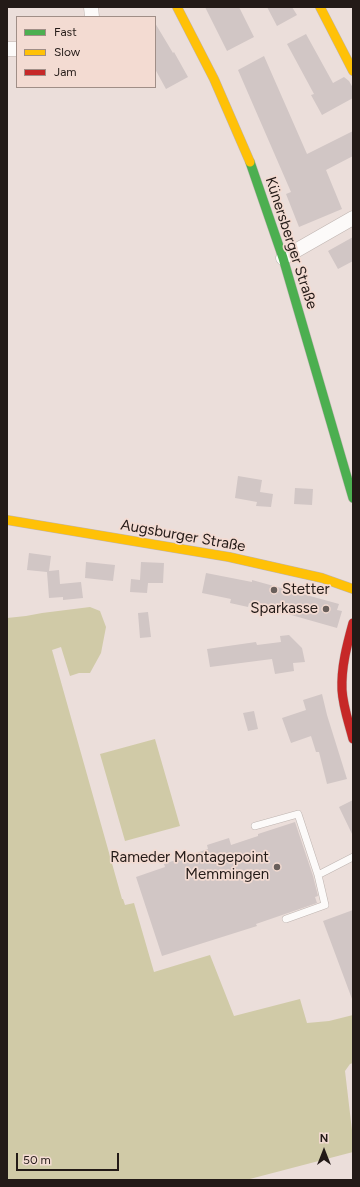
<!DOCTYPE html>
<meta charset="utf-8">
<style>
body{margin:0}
#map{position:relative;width:360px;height:1187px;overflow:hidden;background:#ebdeda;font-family:Figtree,sans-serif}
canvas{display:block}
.frame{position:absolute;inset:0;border:8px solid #231a17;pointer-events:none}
.legend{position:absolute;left:16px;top:16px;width:140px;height:72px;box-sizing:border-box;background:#f3dbd2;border:1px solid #a08e87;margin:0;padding:5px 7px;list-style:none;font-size:12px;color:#231a17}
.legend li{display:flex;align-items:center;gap:8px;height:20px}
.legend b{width:20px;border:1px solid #a08e87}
.north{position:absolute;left:304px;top:1131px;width:40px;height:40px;-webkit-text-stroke:3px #f3dbd2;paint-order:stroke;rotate:0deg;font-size:11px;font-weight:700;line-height:16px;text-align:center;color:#231a17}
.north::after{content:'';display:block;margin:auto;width:14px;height:18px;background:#231a17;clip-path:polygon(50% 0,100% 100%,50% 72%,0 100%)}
.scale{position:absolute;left:16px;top:1153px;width:103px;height:18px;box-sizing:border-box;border:2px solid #231a17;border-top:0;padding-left:5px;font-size:12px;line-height:14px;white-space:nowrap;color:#231a17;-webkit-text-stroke:3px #f3dbd2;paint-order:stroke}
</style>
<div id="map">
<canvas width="360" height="1187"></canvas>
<div class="frame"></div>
<ul class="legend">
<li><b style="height:5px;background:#4caf50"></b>Fast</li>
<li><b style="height:5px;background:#ffc107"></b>Slow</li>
<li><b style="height:5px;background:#c62828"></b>Jam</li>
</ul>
<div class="north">N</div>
<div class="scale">50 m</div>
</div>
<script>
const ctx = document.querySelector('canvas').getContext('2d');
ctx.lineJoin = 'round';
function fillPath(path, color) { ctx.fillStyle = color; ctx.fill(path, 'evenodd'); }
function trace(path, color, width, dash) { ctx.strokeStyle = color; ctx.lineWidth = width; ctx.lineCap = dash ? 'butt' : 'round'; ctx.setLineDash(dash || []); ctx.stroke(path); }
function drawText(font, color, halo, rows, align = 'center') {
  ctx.font = font + ' Figtree,sans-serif'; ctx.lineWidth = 3.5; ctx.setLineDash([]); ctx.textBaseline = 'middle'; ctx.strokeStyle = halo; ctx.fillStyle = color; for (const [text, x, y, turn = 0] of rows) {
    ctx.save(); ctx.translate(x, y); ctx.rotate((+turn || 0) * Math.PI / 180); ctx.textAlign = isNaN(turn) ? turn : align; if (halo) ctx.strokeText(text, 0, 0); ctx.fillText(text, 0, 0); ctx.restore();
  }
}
fillPath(new Path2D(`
 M90 607 100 611 106 627 101 653 90 673H79L70 676 61 647 52 650 122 899H123L125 905 134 903 154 972 210 955 234 1016 300 999 307 1023 329 1021 353 1015V1063L350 1064 345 1071 353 1139V1152L246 1180H7V618L26 616 42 613Z
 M155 739 180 826 125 841 100 754Z`), '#d0caa7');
fillPath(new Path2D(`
 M205 7H239L254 37 227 51Z
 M267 7H292L297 15 277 26Z
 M155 23 173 53 174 52 188 77 166 89 155 69Z
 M306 34 333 83 344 77 349 81 353 88V98L322 115 311 95 314 94 287 44Z
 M264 56 307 154 353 131V156L326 170 342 209 299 227 286 194 291 192 238 70Z
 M353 237V261L338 269 328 251Z
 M238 476 262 480 260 492 273 494 271 507 256 506 257 502 235 498Z
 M295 488 313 489 312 505 294 504Z
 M29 553 51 556 49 571 59 570 60 584 81 582 83 598 63 600V597L49 598 47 572 27 570Z
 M86 562 115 565 113 581 85 578Z
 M141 562 164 563 163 583H148L147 593 130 592 131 579 140 580Z
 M206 573 252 582V580L339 604 337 610 342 611 337 628 249 603 248 607 230 603 231 599 202 593Z
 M148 612 151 637 140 638 138 613Z
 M289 635 302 648 305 662 293 663 294 671 275 674 272 659 210 667 207 649 256 642 257 645 281 642 280 636Z
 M322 694 327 715 347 779 327 784 319 752H316L311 736 291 743 282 718 306 710 303 700Z
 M254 711 258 729 248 731 243 713Z
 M353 800V836L339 807Z
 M295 822 313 876 318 896 315 897 317 903 256 924 257 926 162 956 136 877 165 867 164 864 208 849 207 845 229 838 231 845 258 836V834Z
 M353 910V999H352L323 921Z`), '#d1c6c5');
const lane = new Path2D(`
 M255 826 298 814 318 875
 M286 919 325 905 318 875 353 857`);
const street = new Path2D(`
 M91 7 92 17
 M7 49H17
 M283 258 353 218`);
const fast = new Path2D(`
 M250 162 283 258 353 498`);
const slow = new Path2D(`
 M177 7 214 79 250 162
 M320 7 353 71
 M7 520 229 557 322 578 353 589`);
const jam = new Path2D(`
 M353 623C347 645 341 667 342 690 343 707 349 723 353 739`);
trace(lane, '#beb4b0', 8);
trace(street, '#beb4b0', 15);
trace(fast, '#beb4b0', 10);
trace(slow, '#beb4b0', 10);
trace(jam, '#beb4b0', 10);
trace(lane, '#fcfaf9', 7);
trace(street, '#fcfaf9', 14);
trace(fast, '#4caf50', 9);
trace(slow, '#ffc107', 9);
trace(jam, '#c62828', 9);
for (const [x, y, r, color] of [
 [274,590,4,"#695f5b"],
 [326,609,4,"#695f5b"],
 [277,867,4,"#695f5b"]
]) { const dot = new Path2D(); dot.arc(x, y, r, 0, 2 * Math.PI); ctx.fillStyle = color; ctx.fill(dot); trace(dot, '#f3dbd2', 1.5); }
drawText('15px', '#231a17', '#f3dbd2', [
 ["Künersberger Straße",291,243,72],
 ["Augsburger Straße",183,536,10]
]);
drawText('15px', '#231a17', '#f3dbd2', [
 ["Stetter",282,590,"left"],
 ["Sparkasse",318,609],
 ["Rameder Montagepoint",269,858],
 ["Memmingen",269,875]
], 'right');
</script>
